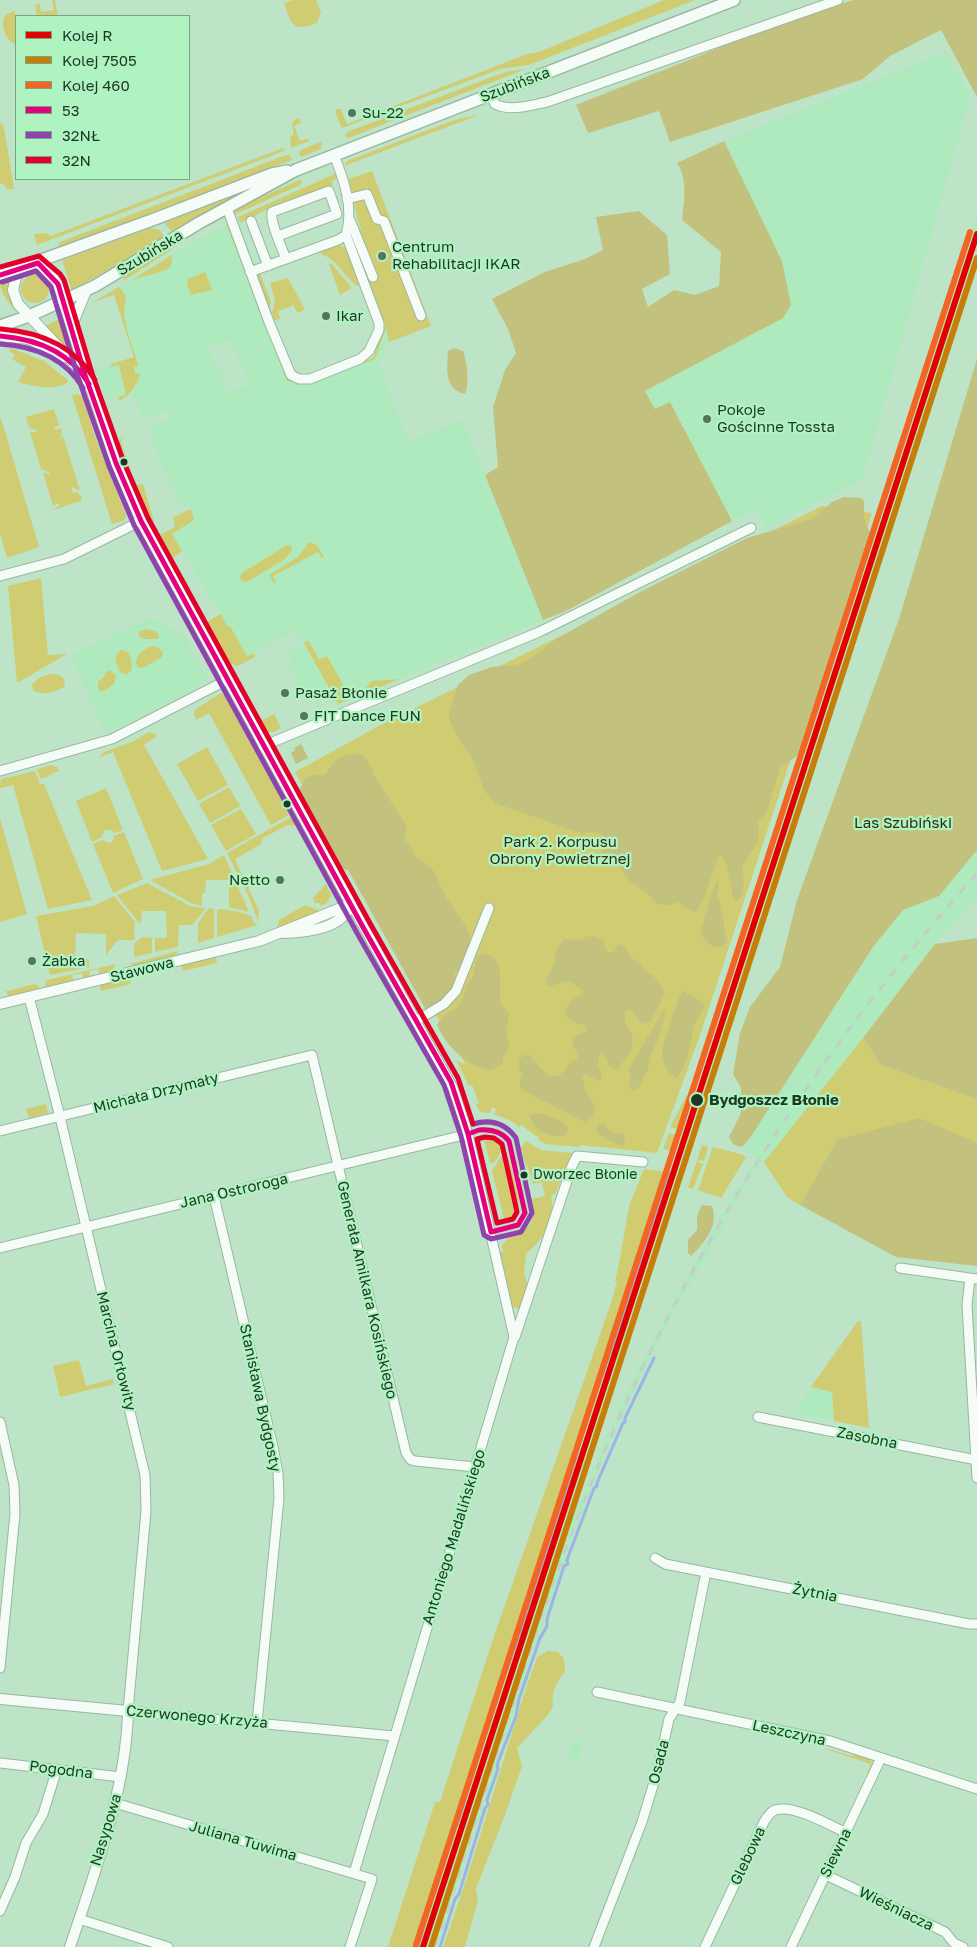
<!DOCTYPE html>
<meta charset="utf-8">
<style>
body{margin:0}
#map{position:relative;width:977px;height:1947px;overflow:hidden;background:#bee4c8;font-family:"Golos Text",sans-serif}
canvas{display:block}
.legend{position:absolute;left:15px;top:15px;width:175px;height:165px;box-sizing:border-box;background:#aff3c0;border:1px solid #74a882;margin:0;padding:6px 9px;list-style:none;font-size:15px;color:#1c3724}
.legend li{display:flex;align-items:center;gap:10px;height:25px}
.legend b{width:25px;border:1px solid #74a882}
</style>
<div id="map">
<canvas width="977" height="1947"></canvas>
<ul class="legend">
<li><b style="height:6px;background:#e50000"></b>Kolej R</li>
<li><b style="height:6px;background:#c67e09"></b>Kolej 7505</li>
<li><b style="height:6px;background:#f26522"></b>Kolej 460</li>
<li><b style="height:6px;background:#e5007d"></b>53</li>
<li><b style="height:6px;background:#8e44ad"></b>32NŁ</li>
<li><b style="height:6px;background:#e4002b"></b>32N</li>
</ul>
</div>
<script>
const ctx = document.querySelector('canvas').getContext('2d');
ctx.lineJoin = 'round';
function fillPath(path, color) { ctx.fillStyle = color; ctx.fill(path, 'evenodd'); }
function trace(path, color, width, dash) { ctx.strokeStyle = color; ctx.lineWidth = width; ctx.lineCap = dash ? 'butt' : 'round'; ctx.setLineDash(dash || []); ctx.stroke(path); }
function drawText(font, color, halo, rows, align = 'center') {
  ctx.font = font + ' "Golos Text",sans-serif'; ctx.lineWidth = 4.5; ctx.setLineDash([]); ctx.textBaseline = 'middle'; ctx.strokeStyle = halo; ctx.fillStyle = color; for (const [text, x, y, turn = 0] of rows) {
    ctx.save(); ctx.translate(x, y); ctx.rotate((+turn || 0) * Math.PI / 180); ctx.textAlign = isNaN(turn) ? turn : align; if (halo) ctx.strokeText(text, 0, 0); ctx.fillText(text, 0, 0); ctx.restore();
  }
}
fillPath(new Path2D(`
 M946 52 970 96 863 479 767 528 756 509 732 521 670 402 655 410 645 391 783 318 782 261 724 141Z
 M977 216V269L731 1028H729L570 1525 606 1438 636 1373 700 1253 741 1183 746 1185 680 1303 642 1376 608 1448 572 1538 437 1947H418L683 1137 770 867 768 866 820 709Z
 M227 225 287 381 374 359 387 327 389 342 379 364 408 441 463 420 543 620 338 704 328 687 321 692 322 695 314 700 312 696 307 698 288 665 293 661 288 652 304 643 299 634 296 635 294 631 247 657 230 627H228L172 534 194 520 190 505 181 507 159 459 149 429 152 428 154 424 170 419 168 410 143 418 136 398H133L131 392 125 397 118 398 109 397 103 393 95 369 134 357 113 290 183 248ZM231 340 249 385 228 392 220 369 217 370 208 348Z
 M151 618 183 634 208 680 140 717 105 733 70 655Z
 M977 850V898L935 944 863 1038 749 1180 744 1178 757 1158 742 1147 750 1138 873 947 903 910 939 896Z
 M811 1387 832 1392 834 1421 797 1414 798 1405Z
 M573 1738 583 1740 579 1761 568 1759Z`), '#afe9be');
fillPath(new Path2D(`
 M52 0H55L58 16H37L35 5 40 4 41 12 54 10Z
 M293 0H316L321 12 317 23C293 33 291 24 284 3Z
 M664 0H695L529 65 500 69 342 128 335 112 336 109H341L347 124 527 54 539 52Z
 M15 11 16 45C7 41 0 27 4 17 7 13 12 12 15 11Z
 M526 69 348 138 345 136 347 132 505 72Z
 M479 115 344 166 347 161 457 119Z
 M299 118 301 123 294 126 300 141 308 138 309 141 291 148 290 137 294 134 292 124 295 119Z
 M2 123 4 127 14 189H6L4 184H0V124Z
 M322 141 321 149 301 157 299 153 301 150Z
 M283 148 284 151 37 245 34 234 46 233 51 236Z
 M286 155H290L292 160 59 249 58 246 60 242Z
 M372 171 431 326 389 342 386 328 375 359 306 384 287 381 227 226 228 225 288 378 307 383 373 358 384 327H386L351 233 361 229C355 213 353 196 348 179Z
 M337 173 339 178 332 181 333 185 270 208 240 223 238 217Z
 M301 179 302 183 300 185 234 215 236 209 240 207Z
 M243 192 172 232 164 223Z
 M151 228 160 230 164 237 72 291 62 260Z
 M339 245 348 249 362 283 357 286C343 276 338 260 321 254L320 250Z
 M170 246 171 250 125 280 121 277Z
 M172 255V263L169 268 163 271 132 280Z
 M331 263 352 288 340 295 329 264Z
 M205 272 212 290 191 295 187 284 188 279Z
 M260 273 271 302 268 312 256 277Z
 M21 289a14 14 0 1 1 28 0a14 14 0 1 1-28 0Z
 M9 278 8 294 17 310 16 312C9 303 0 293 0 281Z
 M288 278 305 310 297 313 294 305 278 311 280 319 274 320 272 313 275 300 270 283Z
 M119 287 126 296 124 314 127 330 138 365 134 367 135 373H140C137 385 130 396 119 401L118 397 126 395 119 365 111 367V364L134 357 114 295 93 302Z
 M64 317 75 355 76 359 44 326Z
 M11 348 44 361 69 381C58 392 31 386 18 382L26 367 12 359 15 355 9 351Z
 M78 394 83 397 94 434 126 515 125 520 112 524 72 395Z
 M54 409 59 425 54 428 55 430 61 428 62 434 58 443 63 436 80 491 71 486 73 494 76 492 81 496 82 500 54 510V509L60 505 58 503 53 506 43 472 50 475 49 472 41 469 30 432H37L36 429H30L26 417Z
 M0 418H1L39 547 7 558 0 533Z
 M124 435 121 441 134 485 143 484 154 521 153 522 150 521C142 503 118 459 119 441Z
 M822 506 872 513 699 1038 657 1153 581 1145 580 1147 546 1144 538 1140 539 1138 521 1125 519 1127 511 1121 494 1114 496 1109 492 1108 490 1113 480 1112 476 1104 479 1103 472 1085 469 1086 456 1060 466 1065 401 958 295 772 375 728Z
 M191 509 194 520 172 534 182 551 170 560 158 536 175 527 173 517Z
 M309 542 317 545 324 557 322 558 318 552 273 576 276 583 274 584 269 575 298 557Z
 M287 545 291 546 292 550 285 559 247 582 241 581 240 577 242 573Z
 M41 578 48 655 67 654 17 683 8 586Z
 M221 614 228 627 230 626 247 656 255 653V657L236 667 235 665 226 661 203 619 207 622Z
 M146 629 157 632 159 636 158 639H144L139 636V632Z
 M307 641H309L319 660 327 656 348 693 357 688 360 693 372 681 400 679 338 704 304 643Z
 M152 646 158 647 163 653 162 657 145 667 139 668 136 664C136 654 144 649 152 646Z
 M121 650 128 652 131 659 132 669 127 675 120 672 116 662V655Z
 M110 670 116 676 114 684 104 691H100L98 688V682L103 678 106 672Z
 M50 674C57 674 63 675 65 682L64 687C55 693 42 696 33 690L32 685 38 678Z
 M221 693 225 696 289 815 271 825 209 713 196 720 194 714 196 709Z
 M274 714 281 728 274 732H267L258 719 261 718 263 720Z
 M149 732 155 734 157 736 144 745 208 859 162 871 113 752 98 758 104 752 134 741Z
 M207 747 228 785 198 801 177 764Z
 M51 765 57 767 59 771 41 779 37 769Z
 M35 771 40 784H44L92 900 48 909 13 785 0 788 1 779Z
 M229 787 240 806 210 823 199 804Z
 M106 788 123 830 114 833 111 830H105L101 838 92 842 76 801Z
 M241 809 256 834 226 851 211 825Z
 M291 817 296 826 288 825 263 838 260 845 235 859 259 911 258 921 247 893 227 853Z
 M0 818 27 914 0 922Z
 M124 832 143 879 113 893 93 844 102 840 110 843 113 840 114 836Z
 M224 855 249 912 229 907V880H206L205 893H202V906L191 903 150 880 209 864Z
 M147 883 190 906 206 908 192 925H179L178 947 155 952V938H167L166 911H142L141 923H139L117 895Z
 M326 884 331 895 327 903 321 906 320 903H315L313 898Z
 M114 896 135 922 134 937H136L133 940H118L106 955V934L76 933 75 959H89V967L50 975 36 916 93 906Z
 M305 905 318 910 319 913 277 927 279 920Z
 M209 908 214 909V938L198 943V923Z
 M217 909C230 910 240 911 252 917L253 922 258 925 217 937Z
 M374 927 379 941 419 1011 414 1007 370 929Z
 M142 937 152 938V953L134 957V944Z
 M178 951 176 956 134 967 130 964Z
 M216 957 217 963 183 971 181 965Z
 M116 964 112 973 100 976 98 969 89 971 90 978 84 979 82 973 72 975 74 982 46 989 45 985 47 980Z
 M129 977 131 984 101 991 100 985Z
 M34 984 39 986 40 990 11 997 8 996 6 991 0 993Z
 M426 1023 458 1076 457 1079 426 1027Z
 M863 1038 881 1065 977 1099V1143L970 1141 837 1140 800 1205 787 1197 764 1162Z
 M689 1095 678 1129 670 1127 686 1096Z
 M46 1104 48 1113 29 1118 26 1109Z
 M669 1133 676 1135 678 1138 674 1151 663 1149Z
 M491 1137 498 1141 503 1149 494 1163H490L484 1138Z
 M526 1141 541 1150 572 1153 556 1193 551 1196C556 1222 545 1237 526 1254L524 1273 528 1287 520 1308 513 1307 511 1301 500 1252H503L502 1246C515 1224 539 1238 532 1199L545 1196 542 1182 533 1184 528 1167H526L521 1148Z
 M702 1145 708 1147 704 1161 699 1160 698 1162 703 1164 693 1189 688 1188Z
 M713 1147 741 1154 746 1157 721 1198 698 1190Z
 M504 1152H507C510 1165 523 1204 518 1216 516 1221 510 1222 505 1223L492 1171Z
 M644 1169 667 1172 582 1429 425 1916 414 1947H388L435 1802H440L493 1639 610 1306 617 1282 615 1281 618 1269 629 1206Z
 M858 1321H861L869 1428 834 1421 832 1392 811 1387Z
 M79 1360 86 1386 113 1379 114 1384 60 1397 53 1366Z
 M548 1651 558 1652 564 1659 565 1672C556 1683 551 1692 553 1706L547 1716 517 1748 522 1766 506 1812 476 1889 478 1900 465 1947H443L464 1887 525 1691 537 1657Z
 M825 1748 852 1756 855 1753 869 1758 873 1765 870 1773H867L871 1764 825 1749Z`), '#d0cc71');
fillPath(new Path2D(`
 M853 0H977V97L941 30 890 56 863 79 670 142 659 111 588 133 576 105 756 33Z
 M724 141 782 261 791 305 783 318 645 391 655 409 670 402 732 521 564 612 543 620 485 475 498 467 493 407 505 370 516 353 508 329 492 299 545 272 585 259 603 250 596 217 639 211 667 235 670 274 642 289 648 307 674 290 695 295 719 286 721 252 682 220C684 201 688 179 677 163Z
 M454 348 463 351C467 364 470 380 465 394 444 389 447 369 448 351Z
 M977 359V850L939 896 903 910 873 947 750 1138 742 1147C735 1146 732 1144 729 1137L741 1113V1088L733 1074 740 1033 750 1007 780 967 797 900 899 619Z
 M844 497 861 498 864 501V519L870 533 816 705 809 737 799 754 780 768 769 805 765 814 757 822 759 831 758 842 742 866 744 882 741 897 736 901 733 897 727 865 720 853 702 903 696 912 683 907 679 902 667 906 656 903 648 894 631 882 617 864 603 861 599 854 609 842C602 831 594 830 583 834L495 803 484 790 472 757 462 744 450 722 449 712 458 685 469 675 492 667 517 665 530 659 558 638 638 593 747 538 812 519 832 502Z
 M301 744 308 758 296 764 291 753 295 750 294 748Z
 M362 754 372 768 374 776 406 825 405 840 410 845 415 856 433 870 446 897 467 928 471 940 466 962 455 973 453 986 442 1000 426 1010 348 870 340 868 302 796 300 789 306 778 316 775H325C338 757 338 754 362 754Z
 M718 880 719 887 717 895C723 908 723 926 727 941L722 946 714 948 703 937 701 931 714 886Z
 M593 936 603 940 606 950 609 953 615 951 618 944 625 946 630 957 642 966 644 970 653 975 665 993 651 1021 642 1024 630 1009 627 1010C621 1022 629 1025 632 1036 633 1040 632 1045 632 1049 626 1056 623 1064 616 1070L608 1065 606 1057 601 1054 599 1055 598 1066 602 1074 601 1080 597 1081 587 1074 582 1076 586 1093 595 1106C594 1113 593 1119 585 1122L526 1092 520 1086V1080L523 1075 519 1068V1059L525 1055H529C536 1063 542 1069 549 1076 568 1078 563 1064 578 1058L577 1051 573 1047 572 1038 587 1031 585 1025 576 1023 567 1017 565 1010 571 1000 584 992C566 978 569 979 549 987L546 984V980L555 963V952L564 939 581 940 585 937Z
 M977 938V1099L881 1065 863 1038 935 944Z
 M485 953C506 960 499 983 500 1000 500 1005 506 1009 509 1013L506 1031 510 1047 503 1057 502 1064 491 1070C467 1067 447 1047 437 1025 445 1010 457 1012 462 1001 464 996 465 990 467 985 469 982 473 979 474 975 476 965 472 957 485 953Z
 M683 991C686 991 701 1002 704 1005 703 1013 696 1018 694 1026 691 1038 686 1073 676 1078 668 1074 663 1063 662 1055 662 1045 675 1010 679 998Z
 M666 1010 659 1038 651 1054 647 1071 637 1090H632L629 1087 631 1081 629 1069 648 1036 659 1019 662 1011Z
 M536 1113C546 1114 562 1120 568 1128L567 1135C553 1139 533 1131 530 1116Z
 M919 1118 977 1143V1266L896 1257 800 1205 837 1140Z
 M603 1123 611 1132 623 1134 625 1137 623 1146 618 1145 598 1133 596 1130 599 1125Z
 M702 1205 712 1206C719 1226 705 1242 691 1256L688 1253V1240L697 1230V1216Z`), '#c2c17d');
trace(new Path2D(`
 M418 1947 432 1896 435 1893 454 1827 457 1825 499 1690 522 1628 566 1493 585 1423 613 1346 669 1172
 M440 1947 455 1899 459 1894 485 1808 488 1805 487 1800 498 1769 497 1765 516 1716 519 1699 540 1638 547 1626V1619L564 1566 568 1564 567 1560 594 1488 597 1486V1483L623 1423 625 1422V1418L654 1358`), '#9ab4e7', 3);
const minor = new Path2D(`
 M490 94 495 104C510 112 531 105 547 102L838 0
 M347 199 367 194 377 219 384 221 421 316
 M227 208 269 322 291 375 299 379H310L360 359 369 351 379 330V323L346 235
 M350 220 373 277
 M251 221 268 266
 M278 236 337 214 329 191 272 212C270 223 282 248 286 259
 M250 272 338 240 346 235C354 208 344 180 334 155
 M0 576 64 559 141 521
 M263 746 539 632 751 528
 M0 771 112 739 227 680
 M351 904 453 1088 468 1134 514 1337 354 1873
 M29 997 60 1117 145 1475 146 1511 128 1711 394 1736
 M416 1021 444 1004 456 991 489 908
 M0 1131 312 1055 406 1453 411 1460 415 1461 475 1467
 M214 1196 273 1447 278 1473 279 1498 257 1723
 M0 1248 468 1134
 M900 1268 977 1279
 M970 1278 967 1305 977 1478
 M515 1337 572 1166 577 1156 643 1162
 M758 1417 977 1460
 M0 1422 14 1485 15 1514 0 1668
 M655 1558 665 1564 969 1624H977
 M597 1692 830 1741 977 1789
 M0 1763 121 1777
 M115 1803 372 1879 350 1947
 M826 1875 945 1932 954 1943 963 1947
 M0 1911 15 1877 26 1843 43 1814 57 1769
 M79 1919 168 1947
 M594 1947 642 1822 658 1769 669 1719 680 1702 706 1572
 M705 1947 764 1822C767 1817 770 1812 775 1810 793 1804 830 1825 846 1833
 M791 1947 881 1758`);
const tertiary = new Path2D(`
 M38 263 55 279 58 284 79 351 85 375 92 391 116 463 141 521 351 904
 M18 269 13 290 18 304 84 374
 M72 325 86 291
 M0 336 29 339 64 357
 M284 933C308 932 342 929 351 904
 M0 1004 259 941 351 904
 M0 1699 128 1711C126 1791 95 1871 70 1947`);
const secondary = new Path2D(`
 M0 275 152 220 272 174 287 171
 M0 326 29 316 95 286 199 223 296 170 734 0`);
trace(minor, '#99b6a0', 11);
trace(tertiary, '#99b6a0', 12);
trace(secondary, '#99b6a0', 14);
trace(minor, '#f5fbf7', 9);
trace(tertiary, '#f5fbf7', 10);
trace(secondary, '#f5fbf7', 11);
trace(new Path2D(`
 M435 1947C487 1793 530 1635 591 1484 656 1322 748 1164 853 1024 892 972 934 922 977 873`), '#c3cec6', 3, [9, 9]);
trace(new Path2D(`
 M0 275 38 263 58 284 85 375 116 463 141 521 364 929 451 1082 468 1134
 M0 336C36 339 70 352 89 384
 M479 1130C491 1129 501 1131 509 1141L525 1213 518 1225 491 1232 468 1134Z`), '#e5007d', 5);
trace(new Path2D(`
 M2 282 36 271 51 287 78 377 109 466 134 525 357 933 444 1085 461 1136 484 1235 491 1239 521 1232 532 1213 516 1138C505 1123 490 1119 473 1124
 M0 344C33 346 65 358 83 388`), '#8e44ad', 5);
trace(new Path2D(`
 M0 267 39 256 60 274 64 280 92 373 123 460 148 518 371 925 458 1078 473 1124
 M1 329C39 332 75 346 95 380
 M485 1137 494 1138 502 1144 517 1212 513 1219 497 1223 477 1139Z`), '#e4002b', 5);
trace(new Path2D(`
 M423 1947 977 234`), '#e50000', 6);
trace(new Path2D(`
 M431 1947 977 258`), '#c67e09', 6);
trace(new Path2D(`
 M416 1945 970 232`), '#f26522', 6);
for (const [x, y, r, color] of [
 [352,113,5,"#55745d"],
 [382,256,5,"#55745d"],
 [326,316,5,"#55745d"],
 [707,419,5,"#55745d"],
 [124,462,4.5,"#1c3724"],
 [285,693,5,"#55745d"],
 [304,716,5,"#55745d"],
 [287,804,4.5,"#1c3724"],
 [280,880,5,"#55745d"],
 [32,961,5,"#55745d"],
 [697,1100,7,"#1c3724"],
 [524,1175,4.5,"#1c3724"]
]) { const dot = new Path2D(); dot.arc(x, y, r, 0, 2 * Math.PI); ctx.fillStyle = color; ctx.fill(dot); trace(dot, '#aff3c0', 2); }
drawText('14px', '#1c3724', '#aff3c0', [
 ["Dworzec Błonie",533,1175]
], 'left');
drawText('15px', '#1c3724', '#aff3c0', [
 ["Szubińska",515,85,-21],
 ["Szubińska",150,253,-31],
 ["Stawowa",142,970,-14],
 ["Michała Drzymały",156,1093,-14],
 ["Jana Ostroroga",234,1191,-13],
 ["Generała Amilkara Kosińskiego",367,1290,77],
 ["Marcina Orłowity",116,1351,76],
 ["Stanisława Bydgosty",260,1398,78],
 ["Zasobna",867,1438,11],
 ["Antoniego Madalińskiego",454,1537,-73],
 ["Żytnia",815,1593,11],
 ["Czerwonego Krzyża",197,1717,5],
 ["Leszczyna",789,1733,12],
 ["Osada",659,1762,-76],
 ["Pogodna",61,1770,7],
 ["Nasypowa",106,1830,-73],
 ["Juliana Tuwima",243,1841,16],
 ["Siewna",836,1853,-64],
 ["Glebowa",748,1856,-65],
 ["Wieśniacza",896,1909,26]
]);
drawText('15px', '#1c3724', '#aff3c0', [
 ["Su-22",362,113],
 ["Centrum",392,247],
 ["Rehabilitacji IKAR",392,264],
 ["Ikar",336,316],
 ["Pokoje",717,410],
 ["Gościnne Tossta",717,427],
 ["Pasaż Błonie",295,693],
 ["FIT Dance FUN",314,716],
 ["Netto",270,880,"right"],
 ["Żabka",42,961]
], 'left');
drawText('15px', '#332c16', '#aff3c0', [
 ["Las Szubiński",903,823],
 ["Park 2. Korpusu",560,842],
 ["Obrony Powietrznej",560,859]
]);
drawText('bold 15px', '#1c3724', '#aff3c0', [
 ["Bydgoszcz Błonie",709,1100]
], 'left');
</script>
